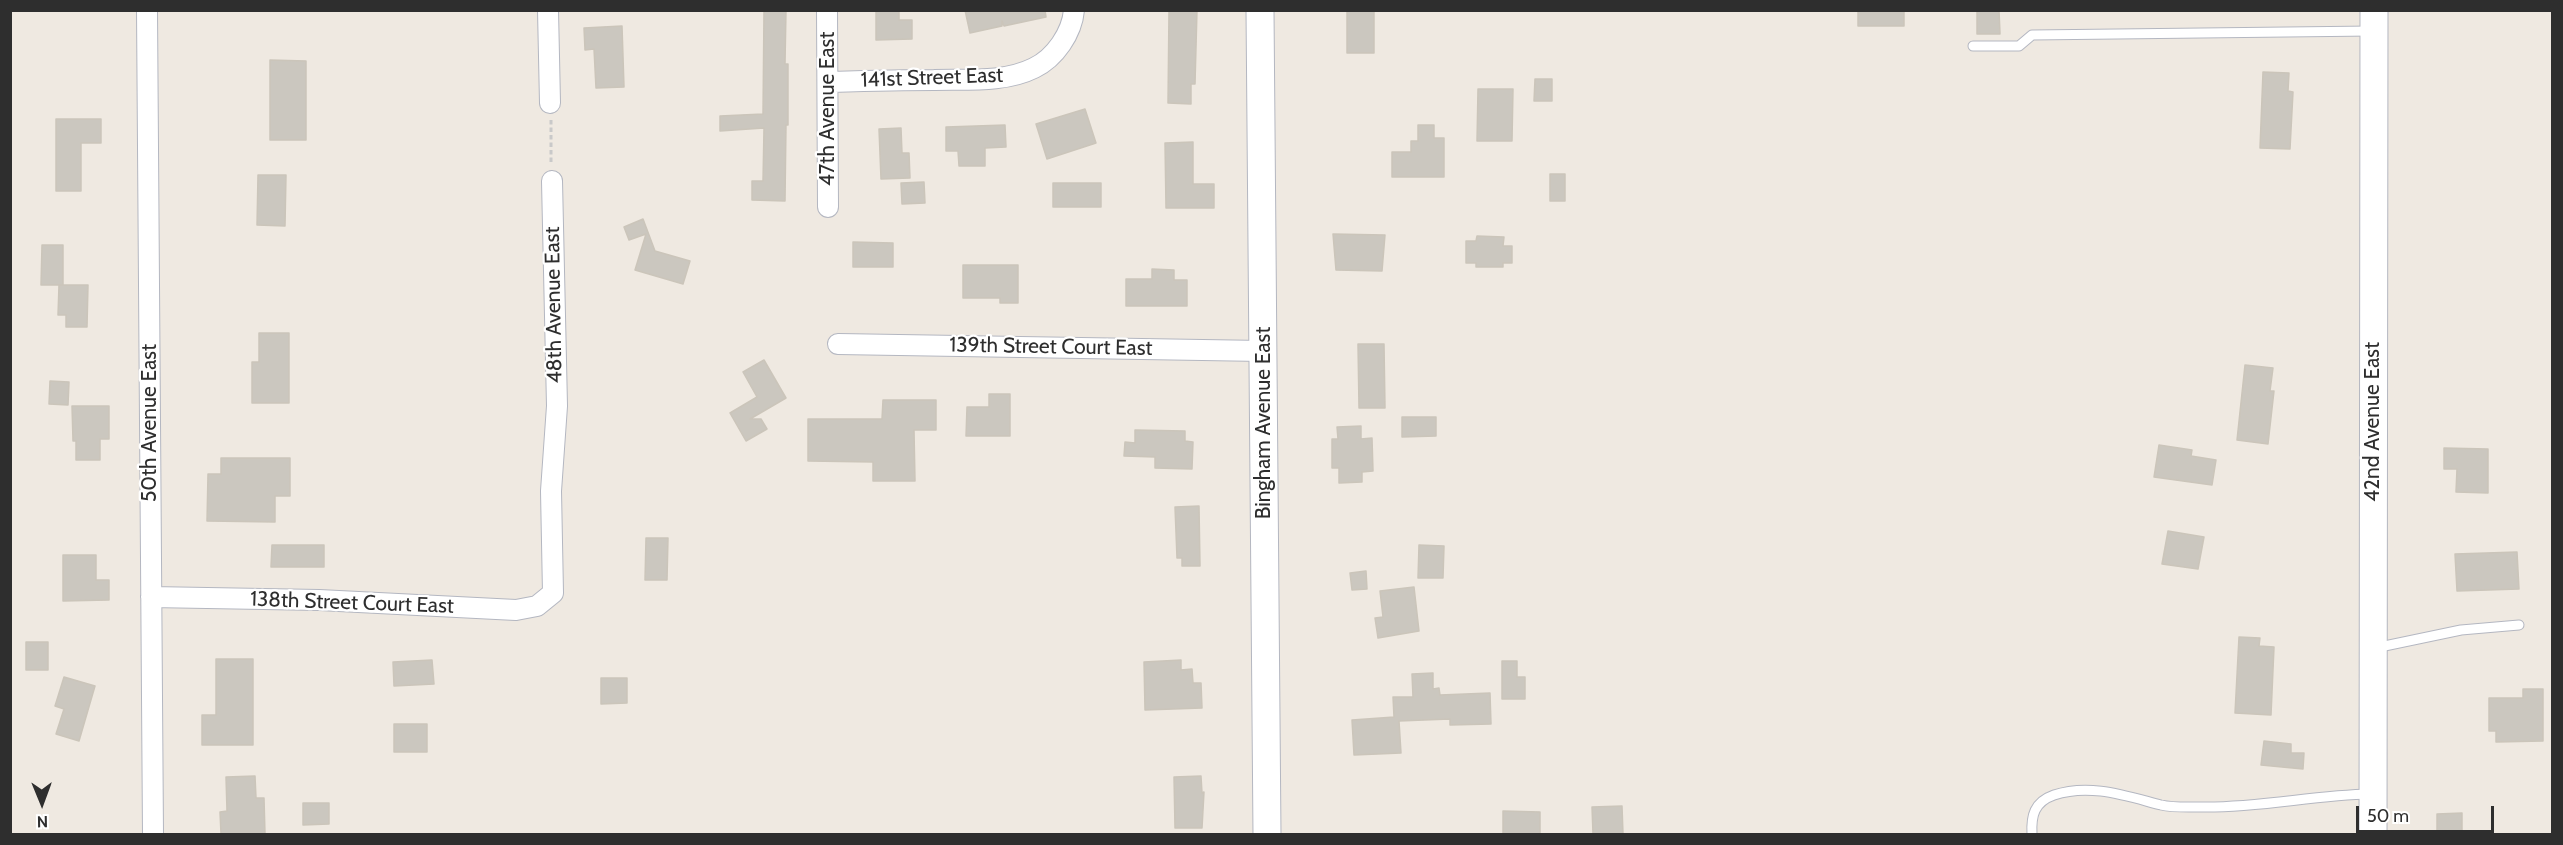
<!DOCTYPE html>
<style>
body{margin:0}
#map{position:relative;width:2563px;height:845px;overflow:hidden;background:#efe9e1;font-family:Cabin,sans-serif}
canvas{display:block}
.frame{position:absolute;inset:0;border:12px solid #2e2e2e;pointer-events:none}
.north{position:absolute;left:12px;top:773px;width:60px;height:60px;-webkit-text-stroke:4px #fff;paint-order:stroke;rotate:179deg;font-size:16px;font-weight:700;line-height:24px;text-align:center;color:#2e2e2e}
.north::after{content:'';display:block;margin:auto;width:21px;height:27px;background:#2e2e2e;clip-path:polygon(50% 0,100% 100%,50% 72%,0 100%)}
.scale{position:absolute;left:2356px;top:806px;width:138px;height:27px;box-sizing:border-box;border:3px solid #2e2e2e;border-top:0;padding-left:8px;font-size:18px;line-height:21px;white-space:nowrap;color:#2e2e2e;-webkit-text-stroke:4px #fff;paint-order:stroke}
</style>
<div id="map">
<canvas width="2563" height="845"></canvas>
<div class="frame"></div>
<div class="north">N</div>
<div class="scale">50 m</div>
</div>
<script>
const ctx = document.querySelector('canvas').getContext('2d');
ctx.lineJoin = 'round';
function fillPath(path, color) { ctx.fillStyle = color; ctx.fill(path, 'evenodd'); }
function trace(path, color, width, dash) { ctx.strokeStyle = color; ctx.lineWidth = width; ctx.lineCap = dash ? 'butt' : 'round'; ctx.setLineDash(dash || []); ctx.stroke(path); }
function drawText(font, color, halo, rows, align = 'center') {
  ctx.font = font + ' Cabin,sans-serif'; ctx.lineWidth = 4.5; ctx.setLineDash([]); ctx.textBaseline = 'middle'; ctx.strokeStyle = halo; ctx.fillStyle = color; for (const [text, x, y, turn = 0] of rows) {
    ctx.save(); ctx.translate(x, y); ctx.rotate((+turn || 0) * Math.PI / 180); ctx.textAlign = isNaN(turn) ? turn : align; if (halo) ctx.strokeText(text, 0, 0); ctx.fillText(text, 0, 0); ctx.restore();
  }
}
const building = new Path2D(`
 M764 10H786L785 64H788V125H786L785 201 752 200V181H763L764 128 720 131V116L763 114Z
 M876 10H899V20H912V39L876 40Z
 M965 10H1045L1046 17 1004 26 1002 21V26L970 33Z
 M1169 10H1197L1195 84H1191V104L1168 103Z
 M1347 10H1374V53H1347Z
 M1858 10H1904V26H1858Z
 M1977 10H1999L2000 34H1977Z
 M622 26 624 87 596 88 594 49 585 50 584 28Z
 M270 60 306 61V140H270Z
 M2263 72 2289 73 2288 91 2293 92 2290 149 2260 148Z
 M1535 79H1552V101H1534Z
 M1478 89H1513L1512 141H1477Z
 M1085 109 1096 143 1047 159 1036 124Z
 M56 119H101V143H81V191H56Z
 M1005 125 1006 147 985 148V166H959L958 151H946V127Z
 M1418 125H1434V138H1444V177H1392V152H1411V141H1418Z
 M901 128 902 153H909L910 178 881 179 879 129Z
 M1193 142V184H1214V208H1166L1165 143Z
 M1550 174H1565V201H1550Z
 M258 175H286L285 226 257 225Z
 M924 182 925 203 902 204 901 183Z
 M1053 183H1101V207H1053Z
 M643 219 655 251 690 261 683 284 635 270 646 234 629 240 624 227Z
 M1333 234 1385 235 1382 271 1336 270Z
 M1477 236 1504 237 1503 246H1512V263H1503V267H1476V263H1466V241H1476Z
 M853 242 893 243V267H853Z
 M42 245H63V285H41Z
 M963 265H1018V303H1000V298H963Z
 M1152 269 1174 270V280H1187V306H1126V279H1152Z
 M59 285H88L87 327H66V315H58Z
 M259 333H289V403H252V362H259Z
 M1358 344H1384L1385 408H1359Z
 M764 360 786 398 750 419H761L767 429 746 441 730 413 757 397 743 372Z
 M2245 365 2273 368 2270 391H2274L2268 444 2237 440Z
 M50 381 69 382 68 405 49 404Z
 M989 394H1010V436H966L967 407H989Z
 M883 400H936V430H914L915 481H873V462L808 461V419H882Z
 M72 406H109V439H100V460H76V441H73Z
 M1402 417H1436V436L1402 437Z
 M1361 426V439L1372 438 1373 471 1362 472V482L1339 483V468H1332V439H1338L1337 427Z
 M1135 430 1185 431V441L1193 442 1192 469 1155 468V457L1124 456 1125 442 1135 443Z
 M2159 445 2192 450 2191 456 2216 460 2212 485 2154 477Z
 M2444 448 2488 449V493L2456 492 2457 469H2444Z
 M221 458H290V496H275V522L207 521 208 474H221Z
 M1199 506 1200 566H1182V558H1177L1175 507Z
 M2168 531 2204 537 2198 569 2162 564Z
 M646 538H668L667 580H645Z
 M272 545H324V567H271Z
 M1419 545 1444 546 1443 578H1418Z
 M2517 552 2519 589 2457 591 2455 554Z
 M63 555H96V580H109V600L63 601Z
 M1366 571 1367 589 1352 590 1350 573Z
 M1414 587 1419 631 1378 638 1375 618 1383 617 1380 591Z
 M2239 637 2260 638 2259 646 2274 647 2271 715 2235 713Z
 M26 642H48V670H26Z
 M216 659H253V745H202V715H216Z
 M432 660 434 684 394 686 393 662Z
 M1181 660V670L1192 669 1193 683H1201L1202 708 1145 710 1144 662Z
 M1502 661H1517V677H1525V699H1502Z
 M1433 673V689L1439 688 1440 695 1490 693 1491 724 1450 725V719L1399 721 1401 753 1354 755 1352 720 1394 717 1393 697H1413L1412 674Z
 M64 677 95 686 79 741 56 734 64 709 55 706Z
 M601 678H627V703L601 704Z
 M2523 689H2543V741L2496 742V731H2489V698H2523Z
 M394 724H427V752H394Z
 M2264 741 2291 744V753H2304L2303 769 2261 765Z
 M255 776 256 798H264L265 834H221L220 812 227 811 226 777Z
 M1201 776 1202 793 1204 792 1202 828H1175L1174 777Z
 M303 803H329V824L303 825Z
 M1622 806 1623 834H1593L1592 807Z
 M1503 811 1540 812V834H1503Z
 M2462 813V834H2437V814Z`);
fillPath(building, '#cbc7bf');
trace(building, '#cbc5ba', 1.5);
const lane = new Path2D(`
 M1973 46H2019L2032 35 2372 31
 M2375 648 2461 630 2519 625
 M2032 834C2031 816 2034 802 2054 795 2090 783 2126 796 2161 805 2174 808 2189 807 2202 807 2259 808 2314 795 2370 794`);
const street = new Path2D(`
 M147 10 153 834
 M548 10 550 103
 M827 10 828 207
 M828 82C864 81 899 80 934 80 966 79 1004 83 1034 68 1055 58 1072 33 1074 10
 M838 344 1263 351
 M151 597 319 600 516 610 537 606 553 593 551 491 557 406 552 181`);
const secondary = new Path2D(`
 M1260 10 1267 834
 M2373 834 2374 10`);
trace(lane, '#b4b7c1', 11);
trace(street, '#b4b7c1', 22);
trace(secondary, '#b4b7c1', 29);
trace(new Path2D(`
 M551 120V164`), '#c9c9c9', 3, [4.5, 3]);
trace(lane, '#fff', 9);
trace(street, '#fff', 20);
trace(secondary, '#fff', 27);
drawText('21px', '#2e2e2e', '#fff', [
 ["141st Street East",932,78,-2],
 ["47th Avenue East",828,109,-90],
 ["48th Avenue East",554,305,-91],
 ["139th Street Court East",1051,347,1],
 ["42nd Avenue East",2373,422,-90],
 ["50th Avenue East",150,423,-90],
 ["Bingham Avenue East",1264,423,-90],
 ["138th Street Court East",352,603,2]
]);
</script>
